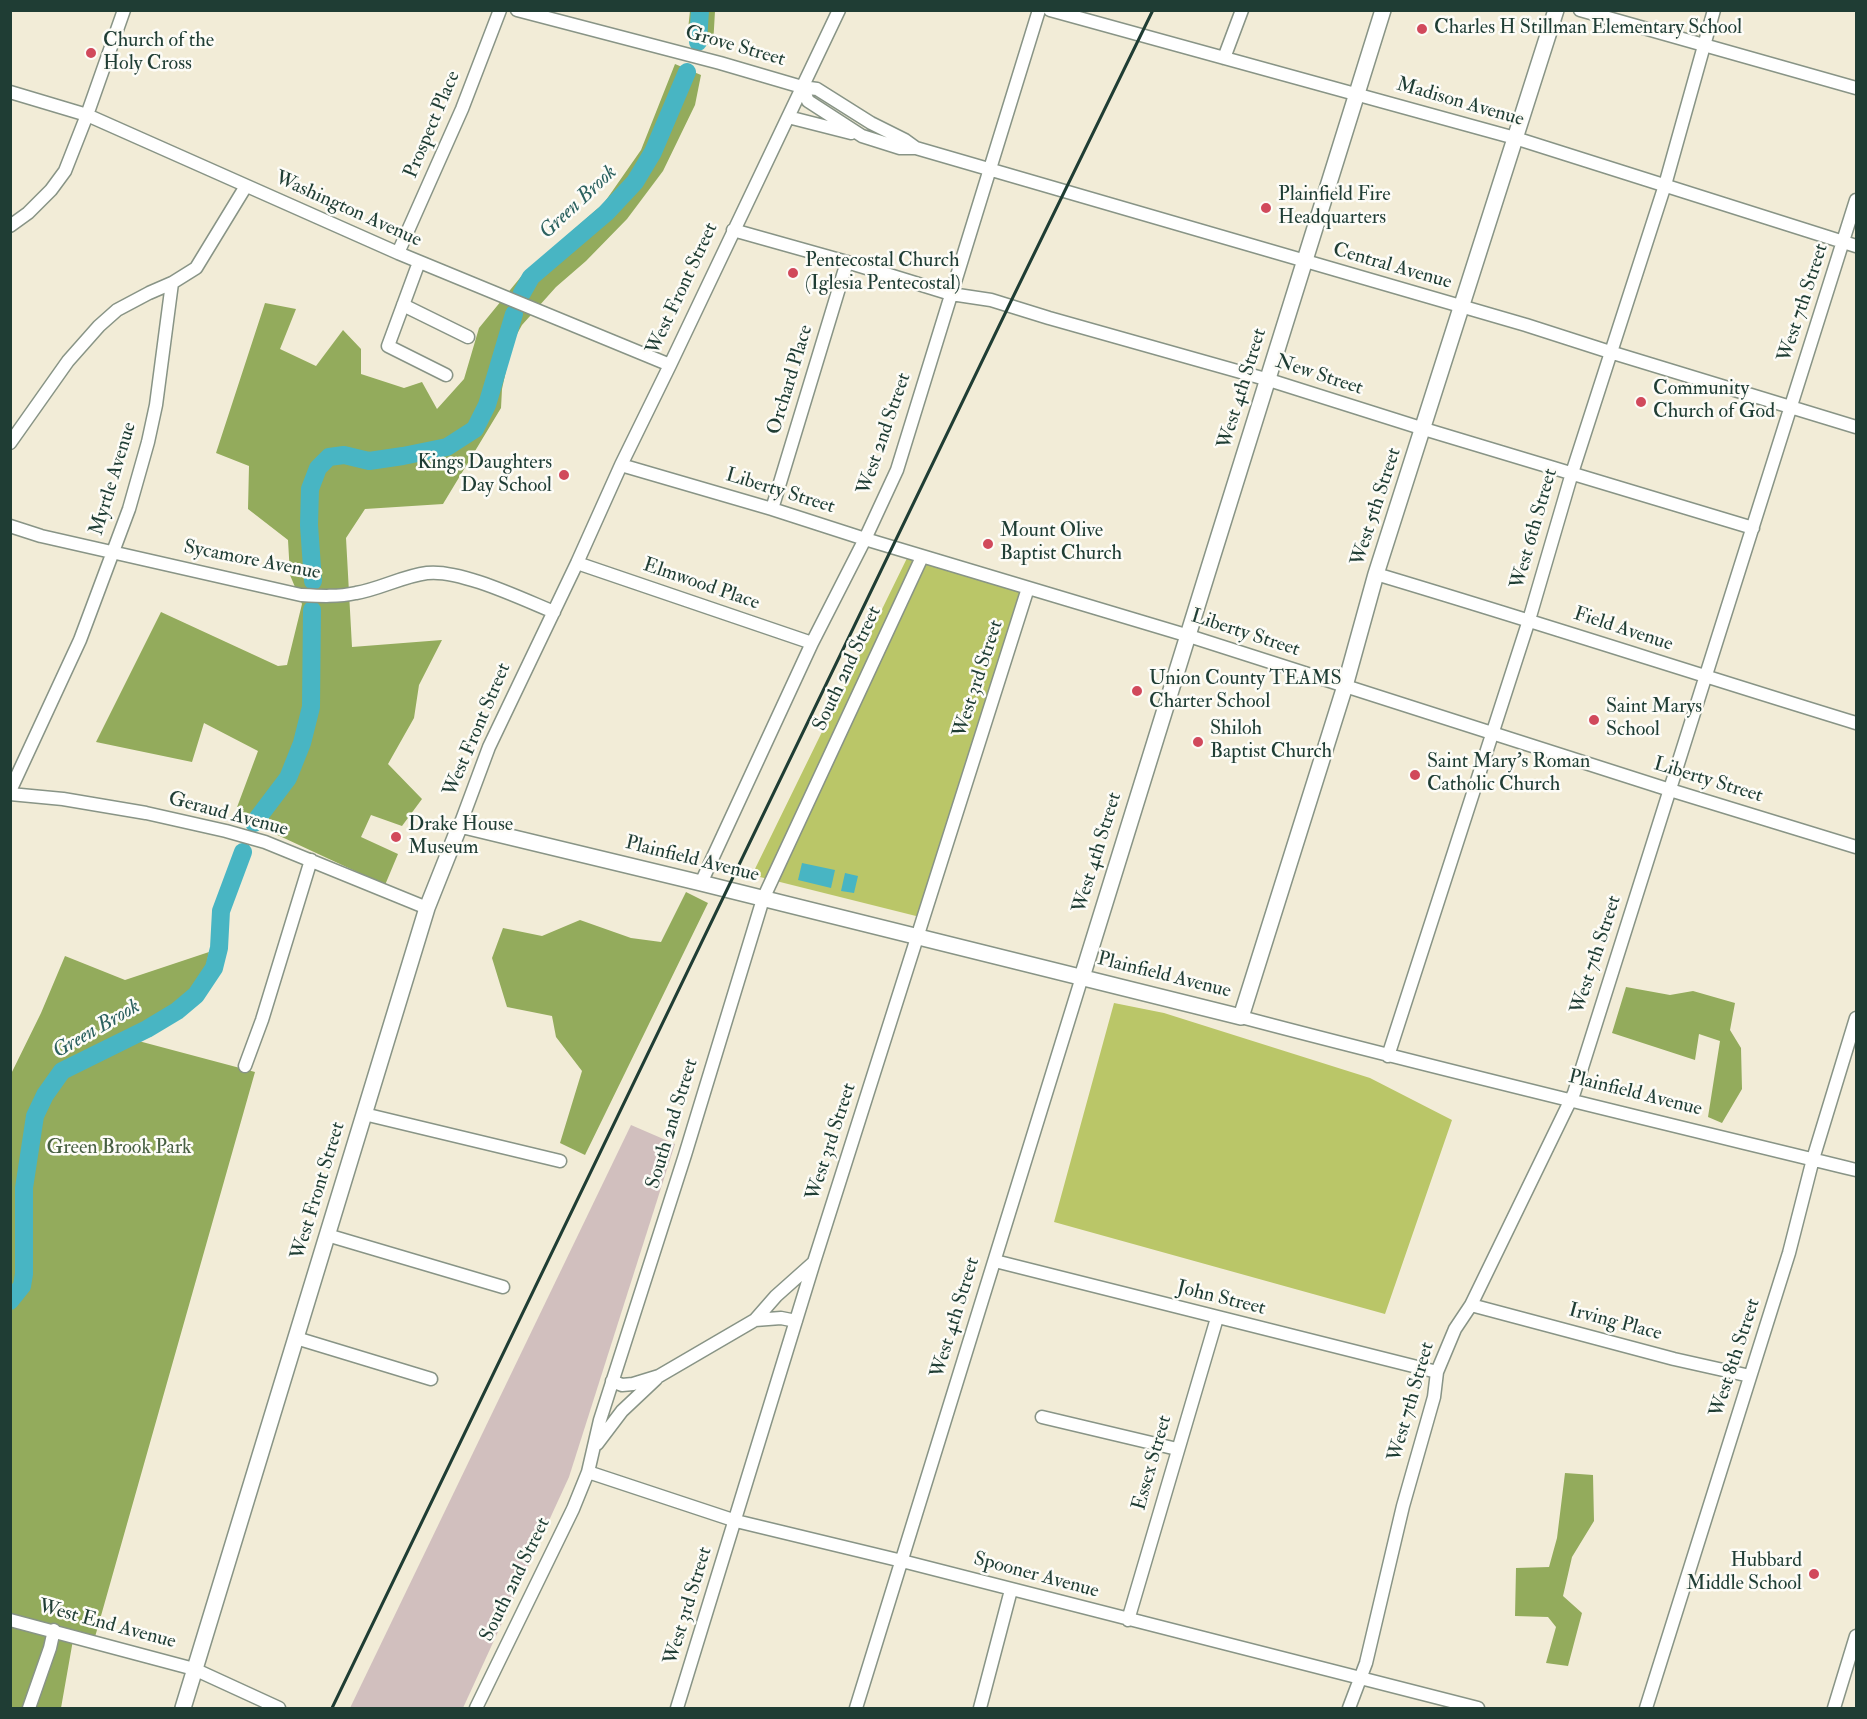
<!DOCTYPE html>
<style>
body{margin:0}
#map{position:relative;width:1867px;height:1719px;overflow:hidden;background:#f2ecd7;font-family:"IM FELL Double Pica",serif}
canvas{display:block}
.frame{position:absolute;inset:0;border:12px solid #1f3d34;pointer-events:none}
</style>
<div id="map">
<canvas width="1867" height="1719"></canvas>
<div class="frame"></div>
</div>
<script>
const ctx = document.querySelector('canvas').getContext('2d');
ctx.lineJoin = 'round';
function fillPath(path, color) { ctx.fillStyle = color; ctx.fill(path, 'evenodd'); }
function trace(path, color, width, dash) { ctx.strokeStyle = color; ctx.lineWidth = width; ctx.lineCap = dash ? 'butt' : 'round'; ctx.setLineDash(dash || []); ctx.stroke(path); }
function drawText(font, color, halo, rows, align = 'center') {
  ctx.font = font + ' "IM FELL Double Pica",serif'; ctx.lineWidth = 5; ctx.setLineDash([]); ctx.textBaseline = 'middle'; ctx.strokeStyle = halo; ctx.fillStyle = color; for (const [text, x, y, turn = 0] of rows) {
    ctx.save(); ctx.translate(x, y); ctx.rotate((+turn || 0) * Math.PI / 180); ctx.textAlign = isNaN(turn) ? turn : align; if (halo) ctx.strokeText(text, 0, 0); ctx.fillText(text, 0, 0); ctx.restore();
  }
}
fillPath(new Path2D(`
 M631 1125 675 1144 569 1477 463 1708H350Z`), '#d1bfbe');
fillPath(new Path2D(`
 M909 554 1025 590 924 918 752 875Z
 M1114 1003 1164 1013 1370 1078 1452 1120 1385 1314 1054 1222Z`), '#bac668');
fillPath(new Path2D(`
 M690 11H715L713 46 687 39Z
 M675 64 701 75 695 105 663 171 627 219 586 261 556 287 522 325 512 343 502 389 501 408 443 504 365 509 346 538 352 647 442 640 419 685 414 718 388 764 422 799 402 826 371 815 361 837 398 854 385 885 271 832 233 818 258 751 204 723 192 762 96 742 161 612 278 666 287 665 302 604 290 575 288 540 248 509 249 466 216 453 265 303 296 309 280 349 316 366 343 330 361 349V374L404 388 422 382 437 409 464 379 479 328 524 273 604 203 641 150Z
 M686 892 708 903 585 1155 560 1143 582 1071 556 1037 552 1016 507 1007 492 958 503 928 542 936 580 920 631 938 661 942Z
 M209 952 203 981 131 1039 255 1072 93 1644 73 1640 61 1708H11L10 1076 41 1013 65 956 125 980Z
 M1626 987 1670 995 1693 991 1735 1003 1730 1030 1741 1048 1742 1089 1722 1123 1708 1117 1720 1041 1699 1034 1695 1060 1612 1033Z
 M1565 1473 1593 1475 1594 1521 1572 1557 1563 1596 1582 1613 1568 1666 1546 1663 1556 1627 1548 1617 1515 1616 1516 1568 1549 1567 1557 1538Z`), '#93ab5c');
fillPath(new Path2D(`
 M802 863 835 870 831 888 798 880Z
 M845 873 858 876 854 893 841 891Z`), '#48b5c3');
trace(new Path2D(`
 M698 42 700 10
 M522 293 531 277 606 213 635 182 653 152 687 72
 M313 581 309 525 310 489 318 468 329 457 344 455 369 461 403 456 447 447 475 429 487 405 514 314
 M254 823 288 778 302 743 311 707 312 610
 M10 1301 22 1286 24 1274V1188L35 1116 45 1095 62 1071 147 1029 177 1011 196 995 214 968 219 948 221 911 243 852`), '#48b5c3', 18);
const minor = new Path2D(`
 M517 10 720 63 802 87 817 89 871 123 905 140 916 148
 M1050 10 1515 138 1856 246
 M1580 10 1856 88
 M1224 58 1242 10
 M802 87 808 101 862 136 900 148H916L1526 325 1610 352 1856 427
 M10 92 87 115 398 253 670 365
 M788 117 851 133
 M10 226 28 213 51 190 65 171 87 115 124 10
 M733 230 847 262 951 294 991 300 1049 318 1269 380 1424 429 1753 528
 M398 253 462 109 500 10
 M419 262 388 346 446 375
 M403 305 468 337
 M10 443 68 361 99 326 117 310 149 293 172 283
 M621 465 772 509 865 539 1189 636 1670 790 1856 847
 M772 509 847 262
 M10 526 41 536 301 595C320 596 338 597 356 593 380 589 403 576 427 573 460 569 522 599 554 612
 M577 563 812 643
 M1376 574C1537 622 1696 674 1856 723
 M10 791 80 640 129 509 148 442 156 405 172 283 196 268 246 186
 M10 794 63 799 146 813 226 831 265 842 427 908
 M460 825 489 747 577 563 621 465 670 365 839 10
 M701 883 812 643 865 539 897 470 1039 10
 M1241 1017C1445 1071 1651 1120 1856 1170
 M1388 1056 1529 620 1572 473 1665 185 1714 10
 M245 1066 262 1020 311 860
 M364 1114 560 1161
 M327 1235 503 1287
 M995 1261 1437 1372
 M1471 1305 1674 1359 1750 1376
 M755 1320 781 1318 796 1321
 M296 1338 431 1379
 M612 1381 622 1385 633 1384 659 1376 755 1320 776 1296 813 1263
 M1042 1417 1177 1449
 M597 1444 622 1411 656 1379
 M588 1472 736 1521 902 1561 1478 1708
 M10 1620 194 1669 279 1708
 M1128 1620 1217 1318
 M29 1708 50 1648 54 1630
 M476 1708 573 1509 588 1472 600 1420 685 1155 763 899 922 557
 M677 1708 814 1262 1028 588
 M856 1708 1082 977
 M980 1708 1011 1590
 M1349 1708 1366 1663 1403 1506 1434 1397 1437 1372 1455 1329 1471 1305 1574 1093 1856 200
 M1646 1708 1789 1253 1813 1159 1856 1018
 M1834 1708 1856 1636`);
const major = new Path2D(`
 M1082 977C1181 654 1283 333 1383 10
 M183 1708 427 908 460 825 701 883 1241 1017 1345 686 1376 574 1556 10`);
trace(minor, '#889486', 15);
trace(major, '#889486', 18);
trace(minor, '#fff', 12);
trace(major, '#fff', 15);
trace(new Path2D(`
 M332 1708 1014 295 1153 10`), '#1f3d34', 3);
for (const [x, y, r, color] of [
 [1422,29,6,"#d1495b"],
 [91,53,6,"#d1495b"],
 [1266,208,6,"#d1495b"],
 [793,273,6,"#d1495b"],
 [1641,402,6,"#d1495b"],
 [564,475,6,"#d1495b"],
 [988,544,6,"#d1495b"],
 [1137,691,6,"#d1495b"],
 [1594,720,6,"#d1495b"],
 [1198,742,6,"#d1495b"],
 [1415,775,6,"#d1495b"],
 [396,837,6,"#d1495b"],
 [1814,1574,6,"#d1495b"]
]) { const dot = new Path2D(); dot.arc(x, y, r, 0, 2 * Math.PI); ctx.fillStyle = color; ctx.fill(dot); trace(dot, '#fdfcf7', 2); }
drawText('20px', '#1f3d34', '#fdfcf7', [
 ["Charles H Stillman Elementary School",1434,29],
 ["Church of the",103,42],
 ["Holy Cross",103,65],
 ["Plainfield Fire",1278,196],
 ["Headquarters",1278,219],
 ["Pentecostal Church",805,262],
 ["(Iglesia Pentecostal)",805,285],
 ["Community",1653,390],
 ["Church of God",1653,413],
 ["Kings Daughters",552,464,"right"],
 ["Day School",552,487,"right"],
 ["Mount Olive",1000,532],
 ["Baptist Church",1000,555],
 ["Union County TEAMS",1149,680],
 ["Charter School",1149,703],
 ["Saint Marys",1606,708],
 ["School",1606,731],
 ["Shiloh",1210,730],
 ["Baptist Church",1210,753],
 ["Saint Mary's Roman",1427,763],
 ["Catholic Church",1427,786],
 ["Drake House",408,826],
 ["Museum",408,849],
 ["Hubbard",1802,1562,"right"],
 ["Middle School",1802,1585,"right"]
], 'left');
drawText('20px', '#1f3d34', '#fdfcf7', [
 ["Grove Street",735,47,16],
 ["Madison Avenue",1460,103,16],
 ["Prospect Place",433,125,-67],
 ["Washington Avenue",348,210,24],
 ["Central Avenue",1392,267,16],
 ["West Front Street",683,289,-65],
 ["West 7th Street",1804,303,-72],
 ["New Street",1319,376,18],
 ["Orchard Place",791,380,-73],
 ["West 4th Street",1243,389,-73],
 ["West 2nd Street",885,434,-71],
 ["Myrtle Avenue",114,479,-73],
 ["Liberty Street",780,492,17],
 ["West 5th Street",1377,507,-72],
 ["West 6th Street",1535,529,-74],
 ["Sycamore Avenue",252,561,11],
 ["Elmwood Place",701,585,19],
 ["Field Avenue",1623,630,18],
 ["Liberty Street",1245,634,18],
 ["South 2nd Street",848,669,-65],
 ["West 3rd Street",979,679,-72],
 ["West Front Street",478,730,-67],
 ["Liberty Street",1708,781,17],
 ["Geraud Avenue",228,815,15],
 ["West 4th Street",1098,853,-73],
 ["Plainfield Avenue",692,860,14],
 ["West 7th Street",1597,955,-72],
 ["Plainfield Avenue",1164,976,14],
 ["Plainfield Avenue",1635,1094,14],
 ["South 2nd Street",673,1124,-73],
 ["West 3rd Street",832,1142,-72],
 ["West Front Street",319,1191,-73],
 ["John Street",1221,1299,14],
 ["West 4th Street",956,1318,-73],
 ["Irving Place",1615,1323,15],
 ["West 8th Street",1736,1358,-72],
 ["West 7th Street",1412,1402,-74],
 ["Essex Street",1153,1463,-74],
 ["Spooner Avenue",1036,1576,15],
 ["South 2nd Street",516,1580,-64],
 ["West 3rd Street",689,1606,-73],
 ["West End Avenue",107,1625,15]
]);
drawText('20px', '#465f41', '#fdfcf7', [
 ["Green Brook Park",119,1149]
]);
drawText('italic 21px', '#2b615f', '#fdfcf7', [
 ["Green Brook",579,203,-43],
 ["Green Brook",97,1030,-30]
]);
</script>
